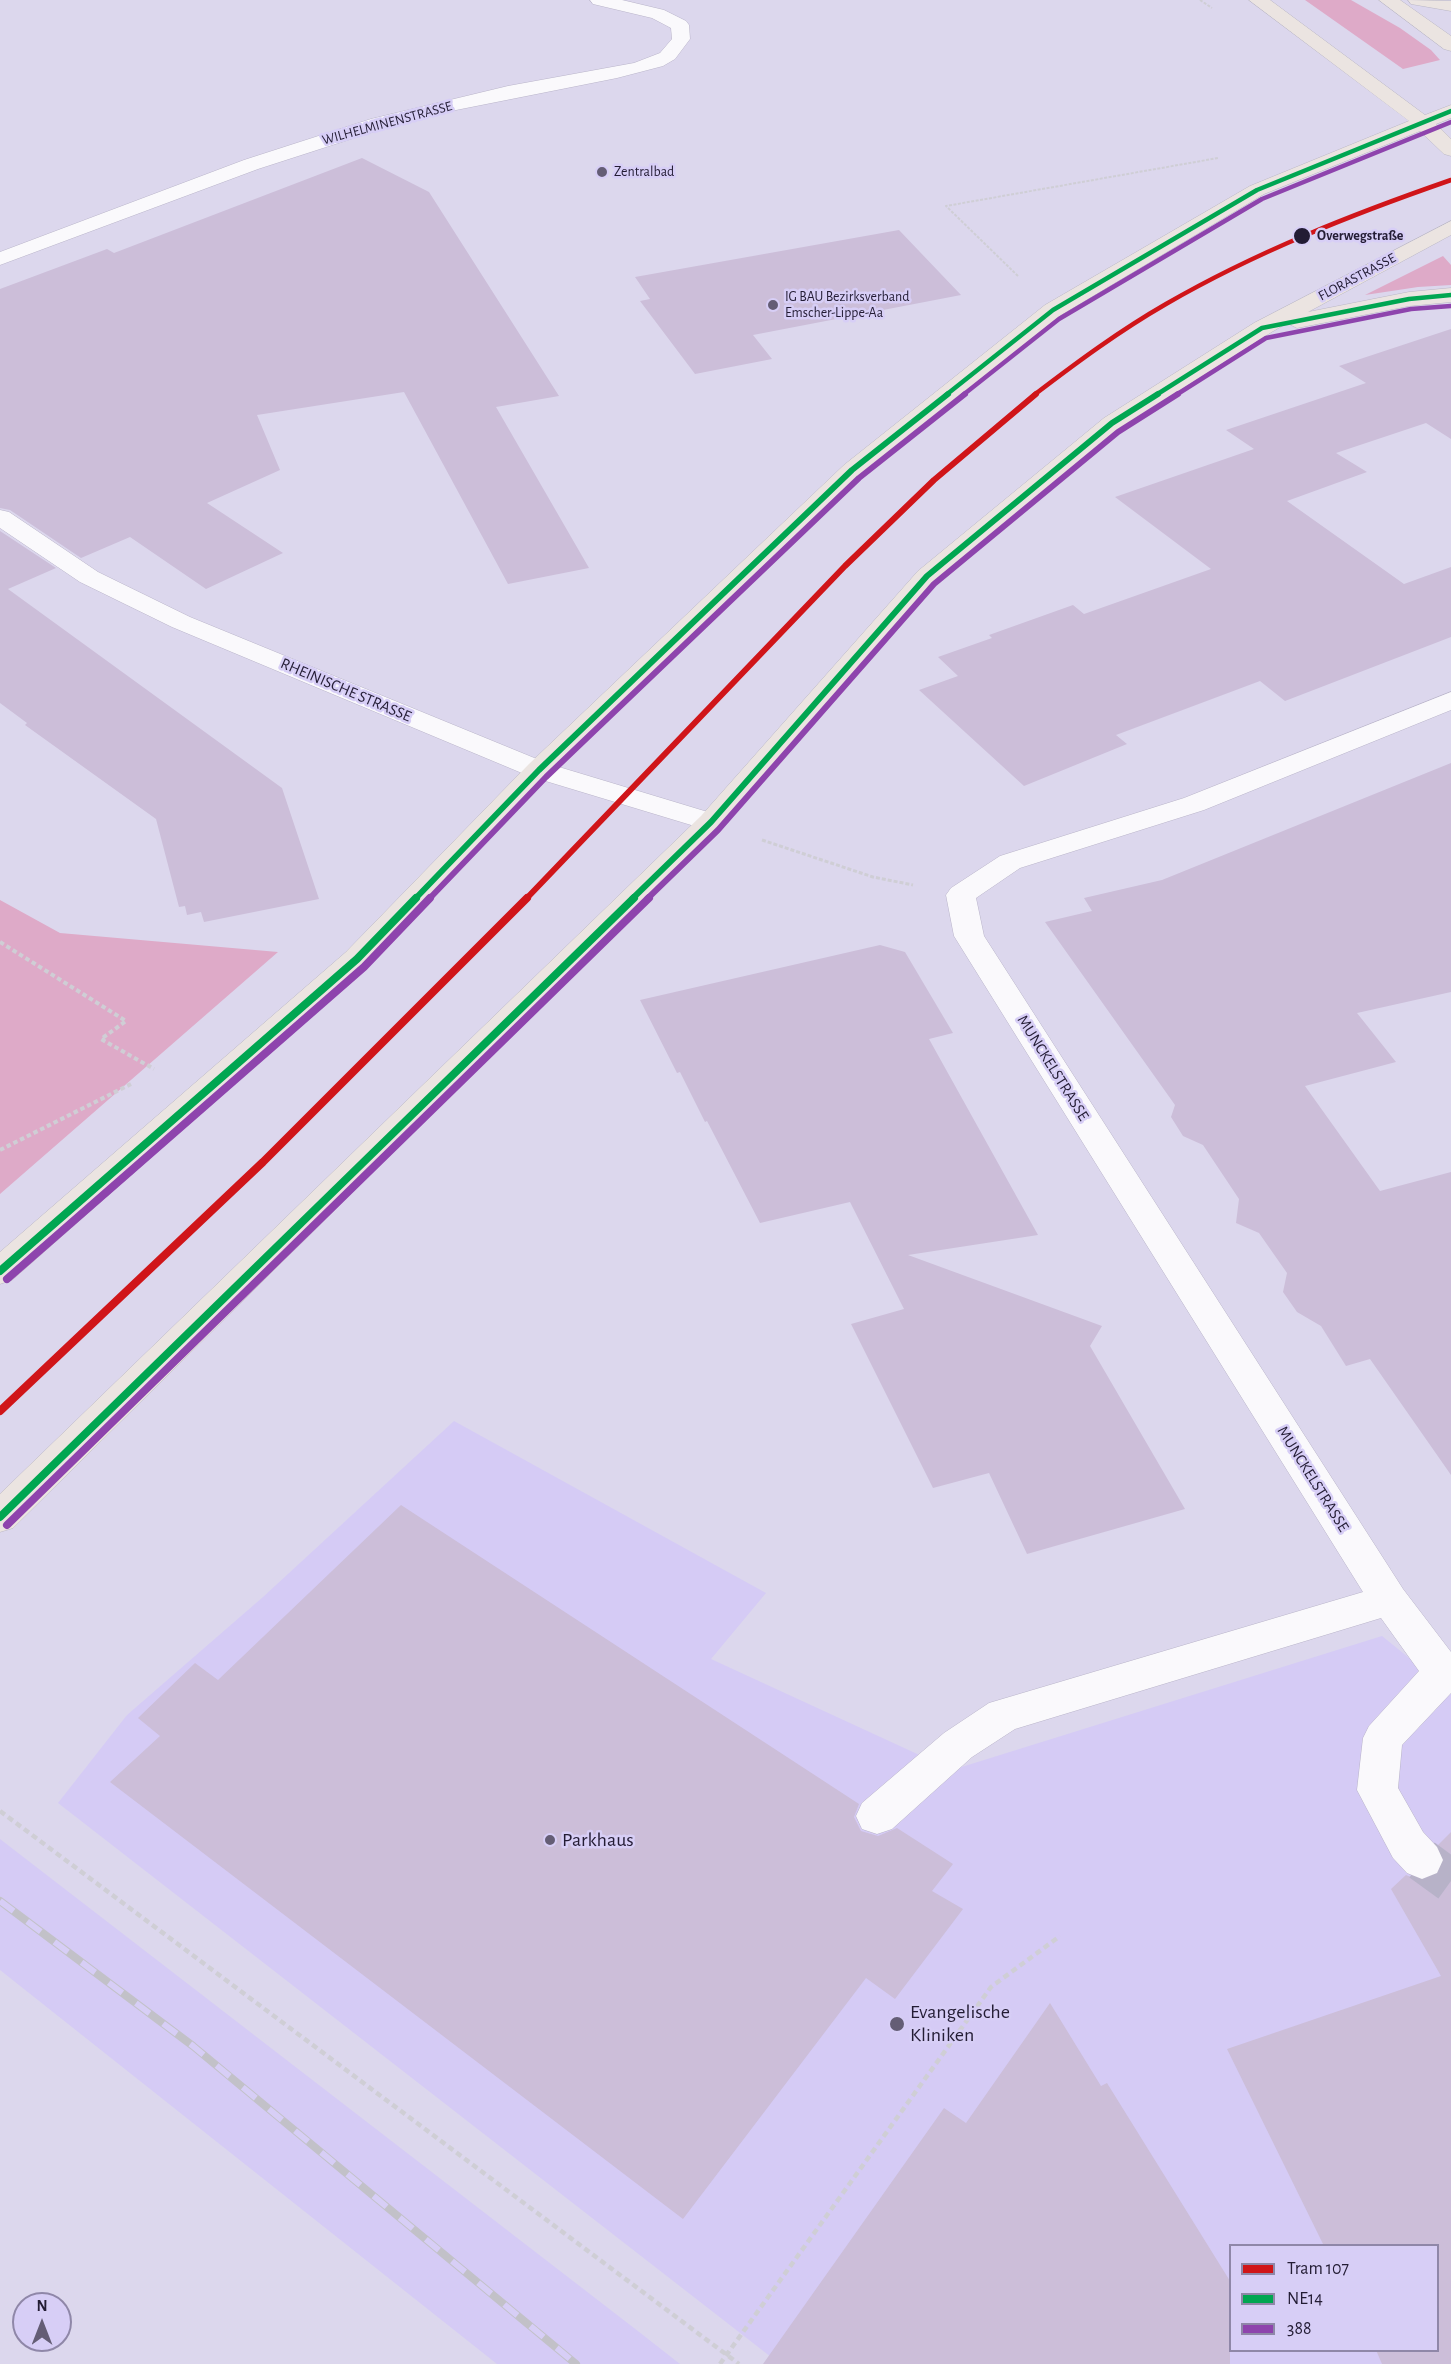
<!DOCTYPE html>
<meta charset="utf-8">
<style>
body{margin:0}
#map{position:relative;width:1451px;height:2364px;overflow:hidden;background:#dcd7ed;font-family:"Alegreya Sans",sans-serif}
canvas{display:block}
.legend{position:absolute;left:1229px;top:2244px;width:210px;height:108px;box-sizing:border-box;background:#d7cef6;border:2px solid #8f87a8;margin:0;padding:8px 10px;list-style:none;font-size:18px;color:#231c34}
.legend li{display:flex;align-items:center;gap:12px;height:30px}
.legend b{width:30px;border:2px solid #8f87a8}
.north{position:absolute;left:12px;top:2292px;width:60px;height:60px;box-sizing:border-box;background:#d7cef6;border:2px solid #8f87a8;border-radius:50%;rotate:0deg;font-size:16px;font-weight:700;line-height:24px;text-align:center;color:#231c34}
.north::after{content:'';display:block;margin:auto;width:21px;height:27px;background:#645d75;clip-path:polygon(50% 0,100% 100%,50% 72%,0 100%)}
</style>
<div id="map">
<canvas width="1451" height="2364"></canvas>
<ul class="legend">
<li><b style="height:8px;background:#d01519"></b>Tram 107</li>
<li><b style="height:8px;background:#00a651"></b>NE14</li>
<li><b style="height:8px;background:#8e44ad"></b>388</li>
</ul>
<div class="north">N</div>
</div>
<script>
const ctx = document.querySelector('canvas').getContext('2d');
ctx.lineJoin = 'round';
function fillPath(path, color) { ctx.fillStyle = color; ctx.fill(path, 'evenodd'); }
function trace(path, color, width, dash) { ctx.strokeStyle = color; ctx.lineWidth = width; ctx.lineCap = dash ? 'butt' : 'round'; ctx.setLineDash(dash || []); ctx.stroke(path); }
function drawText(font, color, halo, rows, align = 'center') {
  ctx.font = font + ' "Alegreya Sans",sans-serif'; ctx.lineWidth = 5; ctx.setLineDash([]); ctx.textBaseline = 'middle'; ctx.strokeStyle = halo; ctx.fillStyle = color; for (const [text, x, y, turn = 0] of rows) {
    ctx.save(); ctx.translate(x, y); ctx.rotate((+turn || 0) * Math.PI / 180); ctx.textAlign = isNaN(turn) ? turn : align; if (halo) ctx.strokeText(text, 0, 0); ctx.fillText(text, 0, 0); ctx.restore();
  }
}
fillPath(new Path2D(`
 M454 1421 766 1593 711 1659 952 1770 1382 1636 1451 1692V2364H780L58 1803 127 1715 263 1597ZM1230 2246H1438V2350H1230Z
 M0 1839 634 2328 680 2364H497L0 1970Z`), '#d5cbf5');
fillPath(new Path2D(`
 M1305 0H1351L1400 28 1431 50 1440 60 1403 69Z
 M1443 256 1451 265V285L1418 287 1365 295Z
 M0 900 60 933 278 952 0 1194Z`), '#deaac8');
fillPath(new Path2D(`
 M362 158 429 192 559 396 496 407 589 568 508 584 404 392 257 415 280 470 207 503 283 553 206 589 130 537 81 558 10 510 0 508V289L107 249 114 253Z
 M899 230 961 295 753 335 772 359 695 374 640 301 650 299 635 277Z
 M1451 329V439L1426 423 1336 453 1367 472 1287 501 1404 584 1451 567V637L1285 701 1260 681 1116 735 1127 744 1024 786 919 690 958 676 938 657 992 638 989 635 1073 605 1084 614 1211 569 1115 497 1254 449 1226 430 1366 383 1339 366Z
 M0 531 56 568 8 589 282 788 319 899 204 922 201 912 187 915 185 906 179 907 156 819 25 725 27 723 0 703Z
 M1451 763V992L1357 1013 1396 1062 1305 1086 1380 1191 1451 1172V1475L1370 1359 1346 1366 1321 1326 1297 1312 1283 1292 1287 1273 1259 1233 1236 1223 1239 1199 1203 1145 1183 1136 1171 1117 1175 1105 1045 922 1092 911 1084 898 1162 880Z
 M880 945 905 952 953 1033 929 1039 1038 1235 908 1255 1102 1326 1090 1346 1185 1509 1027 1554 989 1473 933 1488 851 1324 904 1309 850 1202 760 1223 707 1121 705 1122 680 1072 677 1073 640 1000Z
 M401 1505 859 1804 854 1817 861 1831 878 1836 897 1828 953 1864 932 1891 963 1909 895 1999 866 1978 683 2219 110 1782 160 1736 138 1718 195 1663 218 1680Z
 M1451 1832V2364H1382L1376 2350H1437V2246H1324L1227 2049 1441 1976 1391 1889 1406 1875 1421 1881 1438 1875 1445 1861 1438 1845Z
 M1050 2003 1101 2086 1107 2083 1230 2281V2364H763L944 2108 966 2123Z`), '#ccbed9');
trace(new Path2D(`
 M1422 1860 1451 1881`), '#b7b2c8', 43, [43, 21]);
const minor = new Path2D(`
 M590 0H622L664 10 686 21 689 25 690 39 675 59 663 66 617 78 446 112 385 128 258 169 0 265V252L244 160 371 119 508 86 634 63 660 53 672 39 671 28 652 18 593 4Z
 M0 510 9 512 98 572 190 617 549 764 721 816 725 822 721 828 711 831 529 776 172 627 80 582 0 528Z
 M1451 692V710L1204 810 1020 868 976 898 984 936 1403 1589 1451 1652V1693L1402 1745 1398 1788 1423 1832 1437 1847 1443 1860 1437 1873 1422 1879 1407 1873 1393 1858 1357 1790 1363 1738 1369 1726 1419 1671 1381 1618 1015 1729 972 1757 892 1829 877 1834 862 1829 856 1816 862 1803 944 1733 989 1703 1363 1592 954 936 946 895 951 888 1000 856 1184 798Z`);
const major = new Path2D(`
 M1249 0H1270L1425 115 1451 105V118L1436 124 1451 139V156L1444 154 1420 131 1264 194 1061 315 860 475 549 776 368 966 12 1280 0 1284V1252L346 952 529 764 844 465 1045 305 1250 186 1409 121Z
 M1379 0H1400L1451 36V51L1444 49Z
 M1408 0 1451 1V11L1411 4Z
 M1451 221V235L1308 312 1409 292 1451 288V302L1409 306 1297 328 1287 323 1270 333 1120 428 936 581 721 828 13 1528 0 1532V1494L701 816 918 571 1104 418 1254 323Z`);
trace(minor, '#b9b4c9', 1);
trace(major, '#bab7c4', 1);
trace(new Path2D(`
 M1200 0 1212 8
 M1018 276 946 206 1218 158`), '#cfced5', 2, [3, 1.5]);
trace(new Path2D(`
 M762 840 873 877 913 885`), '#cfced5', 3, [4, 2]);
trace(new Path2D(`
 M0 942 126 1021 101 1039 154 1069
 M0 1150 131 1084`), '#cfced5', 4, [4.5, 3]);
trace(new Path2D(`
 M0 1811 739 2364
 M720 2364 991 1987 1060 1936`), '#cfced5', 4.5, [6, 4]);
fillPath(minor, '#faf9fc');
fillPath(major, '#ebe4e1');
const rail = new Path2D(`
 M0 1901 193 2046 576 2364`);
trace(rail, '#c2c1c8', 8);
trace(rail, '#d7cef6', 6, [17]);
trace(new Path2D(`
 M946 395 1053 310 1257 190 1451 111
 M1156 395 1262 328 1409 299 1451 295`), '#00a651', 4.5);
trace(new Path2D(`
 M415 899 539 770 852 470 948 394
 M632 899 711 822 927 576 1112 423 1158 394`), '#00a651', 6);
trace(new Path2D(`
 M0 1271 357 959 416 898
 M0 1517 634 898`), '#00a651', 8);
trace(new Path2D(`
 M963 395 1059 319 1262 199 1451 122
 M1176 395 1266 338 1411 309 1451 306`), '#8e44ad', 4.5);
trace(new Path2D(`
 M429 899 546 777 859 478 965 394
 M647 899 718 830 934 584 1118 432 1178 394`), '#8e44ad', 6);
trace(new Path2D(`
 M7 1279 364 967 430 898
 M7 1525 649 898`), '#8e44ad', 8);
trace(new Path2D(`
 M1034 395C1076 363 1119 331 1166 304 1256 252 1353 214 1451 180`), '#d01519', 4.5);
trace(new Path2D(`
 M526 899 845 566 934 480 1036 394`), '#d01519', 6);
trace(new Path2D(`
 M0 1411 263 1162 527 898`), '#d01519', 8);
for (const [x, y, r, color] of [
 [602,172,6,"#645d75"],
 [1302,236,9,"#231c34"],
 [773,305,6,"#645d75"],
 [550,1840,6,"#645d75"],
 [897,2024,8,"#645d75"]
]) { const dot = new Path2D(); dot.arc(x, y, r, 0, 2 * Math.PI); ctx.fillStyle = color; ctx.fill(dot); trace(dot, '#d7cef6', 2); }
drawText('14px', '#231c34', '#d7cef6', [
 ["WILHELMINENSTRASSE",387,123,-15],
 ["FLORASTRASSE",1357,277,-28]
]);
drawText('14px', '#231c34', '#d7cef6', [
 ["Zentralbad",614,172],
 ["IG BAU Bezirksverband",785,297],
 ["Emscher-Lippe-Aa",785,313]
], 'left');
drawText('bold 14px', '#231c34', '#d7cef6', [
 ["Overwegstraße",1317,236]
], 'left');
drawText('16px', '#231c34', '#d7cef6', [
 ["RHEINISCHE STRASSE",346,690,23],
 ["MUNCKELSTRASSE",1053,1068,58],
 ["MUNCKELSTRASSE",1313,1479,58]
]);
drawText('20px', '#231c34', '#d7cef6', [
 ["Parkhaus",562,1840],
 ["Evangelische",910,2012],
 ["Kliniken",910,2035]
], 'left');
</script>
